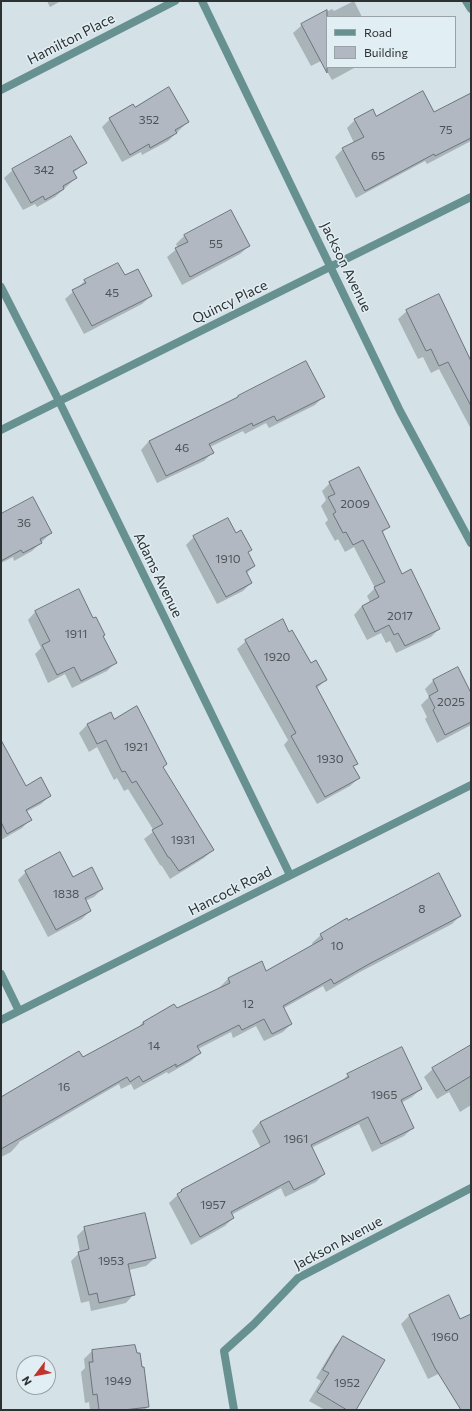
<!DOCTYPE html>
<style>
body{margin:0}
#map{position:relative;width:472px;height:1411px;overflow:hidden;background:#d4e1e6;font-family:Commissioner,sans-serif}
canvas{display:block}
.frame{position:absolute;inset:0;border:2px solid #2c3133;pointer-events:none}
.legend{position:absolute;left:326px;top:16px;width:130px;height:52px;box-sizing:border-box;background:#e1eef3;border:1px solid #99a2a6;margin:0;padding:5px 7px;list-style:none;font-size:12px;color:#2c3133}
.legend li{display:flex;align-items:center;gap:8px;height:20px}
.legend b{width:20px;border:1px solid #99a2a6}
.north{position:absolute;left:16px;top:1355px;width:40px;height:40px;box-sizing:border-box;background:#e1eef3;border:1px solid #99a2a6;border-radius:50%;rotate:238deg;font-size:11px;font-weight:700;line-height:16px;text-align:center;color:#2c3133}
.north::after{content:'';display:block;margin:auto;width:14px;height:18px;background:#c1332d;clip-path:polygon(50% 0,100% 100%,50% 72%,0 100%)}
</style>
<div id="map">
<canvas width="472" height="1411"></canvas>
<div class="frame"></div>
<ul class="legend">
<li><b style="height:5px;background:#679190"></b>Road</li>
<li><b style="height:11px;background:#b2b8c2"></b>Building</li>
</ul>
<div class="north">N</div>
</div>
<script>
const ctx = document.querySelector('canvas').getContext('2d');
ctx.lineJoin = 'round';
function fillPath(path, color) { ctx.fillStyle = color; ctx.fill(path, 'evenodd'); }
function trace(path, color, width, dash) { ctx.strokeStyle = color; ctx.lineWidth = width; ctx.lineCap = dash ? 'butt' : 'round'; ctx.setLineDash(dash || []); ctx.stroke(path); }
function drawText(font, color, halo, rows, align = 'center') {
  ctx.font = font + ' Commissioner,sans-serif'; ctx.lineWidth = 3; ctx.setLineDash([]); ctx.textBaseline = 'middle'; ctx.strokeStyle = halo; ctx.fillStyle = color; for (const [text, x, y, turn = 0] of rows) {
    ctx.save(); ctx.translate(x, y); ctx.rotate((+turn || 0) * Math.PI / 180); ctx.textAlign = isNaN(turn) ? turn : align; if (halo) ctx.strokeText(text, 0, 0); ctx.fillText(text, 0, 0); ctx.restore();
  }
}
fillPath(new Path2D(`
 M47 1H61L50 7Z
 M354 1 362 17H327V67H356L332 80 321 61 311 66 293 33 302 25 332 9 334 11Z
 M471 107V141L427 164 425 161 356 198 335 157 343 149 354 143 347 128 355 120 434 114Z
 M135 108 188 122 168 141 142 155 141 152 122 162 102 127 110 119Z
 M85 163 73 173 76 178 55 197 37 207 35 204 23 210 4 178 13 170Z
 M230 211 249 246 240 254 182 285 167 257 178 248 176 244 184 236Z
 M125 277 151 296 142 304 84 334 65 299 85 281Z
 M407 311 471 363V429L439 369 431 373 423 357 418 359 398 319Z
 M238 397H323L315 405 269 428 266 423 245 434 243 431 210 447 212 453 204 461 157 483 141 450 149 441 236 399Z
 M330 483 388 527 382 533 402 575 439 629 431 637 396 653 390 641 386 643 381 633 367 640 354 615 362 606 370 602 367 596 375 588 354 547 345 552 338 539 335 541 325 523 328 520 321 506 326 500 322 491Z
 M1 515 51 533 32 551 14 561 13 557 1 563Z
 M236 534 250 550 247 553 254 566 246 574 251 583 243 591 217 604 186 545 194 537Z
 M36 611 102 636 115 663 107 671 72 688 65 674 48 683 35 654 41 648 28 620Z
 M289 633 310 665 326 680 316 689 357 763 353 767 359 778 350 786 317 804 284 745 288 740 237 649 246 641Z
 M457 669 471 695V725L437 743 425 719 427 717 421 705 429 697 425 689 433 681Z
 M110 713 113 720 166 764 163 768 213 850 204 858 170 879 162 866 160 865 144 839 154 831 128 789 124 791 117 778 114 780 97 747 89 752 79 733 87 725Z
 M1 760 25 787 50 796 41 804 26 812 30 820 22 828 1 840Z
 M26 872 73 878 102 889 94 897 85 901 90 911 82 919 48 937 18 880Z
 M460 916 452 924 360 972 326 992 323 986 284 1008 291 1024 283 1032 264 1041 256 1026 233 1038 231 1032 198 1049 200 1053 191 1061 168 1074 167 1072 134 1090 131 1084 121 1089 119 1084 19 1142V1143L11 1152 1 1157V1098L83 1058 137 1029 143 1022 176 1010 221 988 220 987 228 979 266 972 314 946 312 943 321 935 348 922Z
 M471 1047V1105L460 1112 449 1092 437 1099 424 1077 433 1069Z
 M348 1075 421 1089 412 1097 401 1103 413 1128 404 1136 372 1152 359 1124 311 1148 324 1174 316 1182 285 1197 281 1188 231 1215 233 1218 225 1226 191 1245 169 1203 182 1191 261 1148 252 1131 260 1122 341 1082Z
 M85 1228 155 1258 146 1266 129 1270 134 1294 126 1303 91 1311 89 1301 81 1303 71 1261 80 1252 77 1236Z
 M448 1297 460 1321 471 1315V1358L428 1379 401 1324 409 1316Z
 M343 1337 355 1410H325L309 1401 321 1381 316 1378 335 1346Z
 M135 1346 148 1407 144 1410H90L89 1402 85 1403 81 1372 85 1368 84 1359 92 1351Z`), '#0003');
const building = new Path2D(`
 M327 10V73L301 24Z
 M169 87 189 122 175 130 177 133 150 148 149 144 130 155 109 118 133 104 135 107Z
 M423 91 434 112 471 93V138L435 156 434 154 365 191 342 148 364 137 354 119 373 109 376 116Z
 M71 136 87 163 73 171 77 178 63 186 64 189 45 200 43 196 31 203 12 169Z
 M231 210 250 246 190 277 175 248 188 242 184 235Z
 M118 263 125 275 138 269 152 296 92 326 72 290 86 283 84 280Z
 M439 294 471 361V406L448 362 439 366 431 349 426 351 406 310Z
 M306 361 325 397 277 421 274 416 253 426 252 423 209 444 214 453 166 476 149 441 238 397V396Z
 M359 467 390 527 382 531 402 574 411 569 440 629 405 646 398 633 394 635 389 625 375 632 362 606 379 597 374 587 385 582 363 540 353 545 346 532 343 533 333 514 336 512 328 497 335 494 329 482Z
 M33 497 52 533 40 539 42 543 23 553 21 550 1 561V514Z
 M228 518 236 533 241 530 252 550 248 552 255 566 246 571 252 583 226 597 193 536Z
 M79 589 93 618 96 617 105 635 103 636 117 663 81 681 74 667 57 675 42 645 50 641 35 611Z
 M283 619 289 632 292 630 311 663 316 660 327 680 316 686 358 764 353 766 360 778 325 797 291 736 296 733 245 640Z
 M458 667 471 693V722L445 735 433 710 435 708 429 696 438 691 433 680Z
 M137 706 167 764 163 767 214 850 179 871 170 858 168 857 152 830 163 824 136 781 132 783 125 771 122 772 106 740 97 744 87 724 111 712 114 719Z
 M1 740 26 786 41 777 51 796 26 810 32 820 7 834 1 822Z
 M60 852 73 877 92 867 103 889 85 898 91 911 56 930 25 871Z
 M439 873 461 916 369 964 334 984 331 979 283 1006 292 1024 272 1034 264 1019 242 1030 239 1025 197 1046 201 1053 176 1067V1064L143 1082 139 1076 130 1082 127 1077 1 1149V1097L79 1051 83 1057 144 1024 143 1022 174 1004 177 1008 230 983 228 978 262 961 266 971 323 939 320 934 347 918 348 920Z
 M471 1045V1076L446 1091 432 1068Z
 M402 1047 422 1089 401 1100 414 1128 381 1144 368 1117 311 1145 325 1174 294 1190 289 1181 231 1212 234 1218 200 1237 177 1194 182 1191 181 1190 270 1142 260 1122 349 1077 347 1074Z
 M145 1213 156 1258 128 1264 135 1295 99 1303 97 1293 89 1295 78 1252 89 1249 84 1227Z
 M449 1295 460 1319 471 1314V1410H461L435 1368 409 1315Z
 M343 1336 385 1360 356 1410H347L317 1392 329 1373 323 1370Z
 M135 1345 137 1353H140L142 1367H144L149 1407 124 1410H99L97 1394 93 1395 89 1362H93L92 1350Z`);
fillPath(building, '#b2b8c2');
trace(building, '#6d737c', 1);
trace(new Path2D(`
 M202 1 400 411 471 543
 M466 1 471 9
 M1 90 175 1
 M1 287 59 401 290 875
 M1 430 471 197
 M1 974 19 1011
 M1 1020 471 785
 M234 1410 224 1351 254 1324 298 1278 471 1188`), '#679190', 8);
drawText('12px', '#4e5357', null, [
 ["352",149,120],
 ["75",446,130],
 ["65",378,156],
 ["342",44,170],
 ["55",216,244],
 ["45",112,293],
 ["46",182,448],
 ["2009",355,504],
 ["36",24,523],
 ["1910",228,559],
 ["2017",400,616],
 ["1911",76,634],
 ["1920",277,657],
 ["2025",451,702],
 ["1921",136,747],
 ["1930",330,759],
 ["1931",183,840],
 ["1838",66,894],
 ["8",422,909],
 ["10",337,946],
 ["12",248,1004],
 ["14",154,1046],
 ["16",64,1087],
 ["1965",384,1095],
 ["1961",296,1139],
 ["1957",213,1205],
 ["1953",111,1261],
 ["1960",445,1337],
 ["1949",118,1381],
 ["1952",347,1383]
]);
drawText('14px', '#2c3133', '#e1eef3', [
 ["Hamilton Place",71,39,-27],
 ["Jackson Avenue",346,267,64],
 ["Quincy Place",230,302,-26],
 ["Adams Avenue",158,575,64],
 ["Hancock Road",230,891,-27],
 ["Jackson Avenue",338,1243,-28]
]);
</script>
